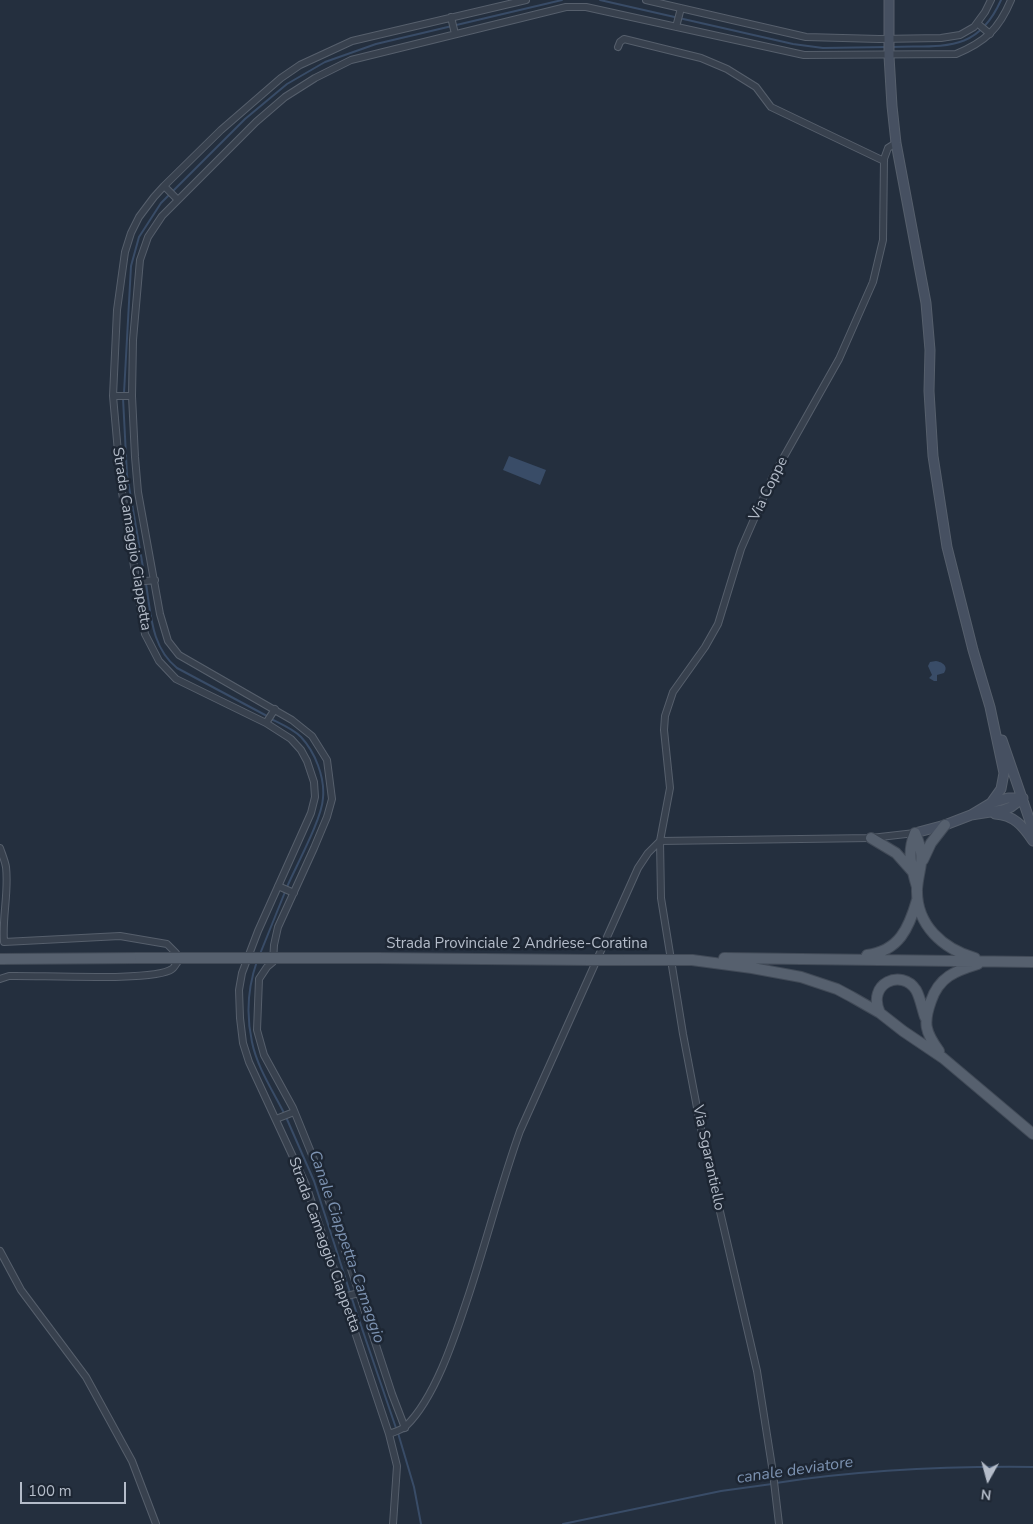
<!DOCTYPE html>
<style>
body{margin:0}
#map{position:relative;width:1033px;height:1524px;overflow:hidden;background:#242f3e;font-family:"Nunito Sans",sans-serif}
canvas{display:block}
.north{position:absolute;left:963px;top:1454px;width:50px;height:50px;-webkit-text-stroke:4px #1d2633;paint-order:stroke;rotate:187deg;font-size:14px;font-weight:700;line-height:20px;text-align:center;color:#b4bcc9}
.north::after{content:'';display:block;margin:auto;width:18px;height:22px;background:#b4bcc9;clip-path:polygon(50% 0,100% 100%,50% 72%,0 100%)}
.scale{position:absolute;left:20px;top:1482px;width:106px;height:22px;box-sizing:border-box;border:2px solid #b4bcc9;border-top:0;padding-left:6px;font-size:15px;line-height:18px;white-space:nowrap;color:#b4bcc9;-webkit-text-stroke:4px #1d2633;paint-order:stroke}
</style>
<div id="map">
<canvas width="1033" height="1524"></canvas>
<div class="north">N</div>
<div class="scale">100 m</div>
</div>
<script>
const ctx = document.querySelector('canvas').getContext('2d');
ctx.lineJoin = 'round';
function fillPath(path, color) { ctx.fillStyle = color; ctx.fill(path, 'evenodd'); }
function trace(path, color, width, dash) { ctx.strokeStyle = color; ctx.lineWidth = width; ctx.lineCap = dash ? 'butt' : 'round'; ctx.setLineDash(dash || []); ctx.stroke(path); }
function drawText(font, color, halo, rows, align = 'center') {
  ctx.font = font + ' "Nunito Sans",sans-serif'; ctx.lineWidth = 5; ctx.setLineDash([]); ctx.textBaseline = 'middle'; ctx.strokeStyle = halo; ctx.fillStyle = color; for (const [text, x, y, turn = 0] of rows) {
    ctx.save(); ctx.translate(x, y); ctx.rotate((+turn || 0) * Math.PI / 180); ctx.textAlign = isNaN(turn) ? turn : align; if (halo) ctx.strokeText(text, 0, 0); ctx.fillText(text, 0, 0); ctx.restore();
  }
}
fillPath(new Path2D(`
 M509 456 546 470 540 485 503 470Z
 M936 661C942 662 949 666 944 673L937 675V681H934L929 678 932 675 928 666 930 662Z`), '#394c67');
trace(new Path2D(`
 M600 0 793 44 823 48 887 47
 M892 47C942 45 977 54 1001 0
 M124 393 131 266 139 237 161 203 245 119 287 84 325 62 376 44 562 0
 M123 398 127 475 145 579
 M146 584C151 614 151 647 177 668L267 716
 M271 719C281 724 293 729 301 737 315 752 325 777 323 798 322 819 296 866 287 887
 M260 954 285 892
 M257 961C248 987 246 1015 252 1042 257 1067 273 1091 284 1113
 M286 1117 314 1181 355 1308 396 1428
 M398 1433 414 1487 421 1524
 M776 1483C861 1470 947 1466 1033 1467
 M563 1524 721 1491 772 1484`), '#394c67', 2);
const minor = new Path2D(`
 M646 0 806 37 879 39 941 38 960 35 974 27 985 12 991 0
 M451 17 455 34
 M977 23 990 34
 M676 27 681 8
 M618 47 620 42 624 39 701 58 727 69 756 87 771 107 884 161
 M164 186 178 200
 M113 396H132
 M136 582 155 580
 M266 723 275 709
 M660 841 871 838 915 833
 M0 848C2 854 5 861 6 867 9 892 2 917 4 942L120 936 167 944 176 953 177 963C175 965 174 968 172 969 155 982 37 975 9 976L0 979
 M278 886 294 893
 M276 1119 294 1112
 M0 1251 21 1290 86 1377 132 1461 156 1524
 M343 1297 359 1293
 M405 1428 392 1394 321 1177 293 1108 264 1055 257 1030 259 979 267 967 273 962 274 945 278 927 314 848 327 817 332 799 327 760 312 736 292 720 179 655 168 641 160 614 138 492 135 457 132 396 133 340 140 260 148 237 162 216 256 122 285 97 315 78 351 60 566 7H586L804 55 956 54C985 42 999 29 1011 0
 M389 1434 306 1185 249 1062 243 1043 240 1018 239 990 242 973 258 931 311 813 315 797 314 782 307 761 301 750 291 739 266 723 176 679 159 661 145 634 121 486 113 396 117 310 125 252 131 233 139 217 154 197 164 186 221 130 281 78 300 65 352 41 526 0
 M393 1524 397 1466 389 1434C394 1432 402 1430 406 1426 436 1397 456 1333 469 1294 487 1239 501 1184 520 1131L638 868 648 853 660 841
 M779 1524 773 1473 757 1371 702 1134 683 1034 661 898 660 841 670 788 664 730 665 716 673 692 705 647 718 624 741 549 772 478 839 359 873 282 883 240 884 159 888 148 896 143`);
const secondary = new Path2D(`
 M889 0V56L892 106 896 143 926 303 930 350 929 391 933 456 947 547 973 650 990 707 1004 773 1001 789 991 803 971 815
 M1002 740 1033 830
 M991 803 1008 798H1023
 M995 814C1014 815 1023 826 1033 841
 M915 833 945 825 971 815 1003 810 1011 807 1023 798`);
const primary = new Path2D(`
 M915 833C927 860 919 864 917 889 916 925 943 949 975 958
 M915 833C907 852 911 867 917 887
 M871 838 896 853 912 871
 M923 860 931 843 945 825
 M867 955C899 951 909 928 917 900
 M377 958 590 960
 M724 958 1033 962
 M0 959 140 958
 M620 960H649
 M692 960 752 968 801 977 837 989 852 997 880 1013 903 1031 943 1058 1033 1134
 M880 1013C866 983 902 968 916 990 920 997 922 1008 925 1017
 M939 1051C925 1032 923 1023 931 1001 939 977 955 971 978 964`);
trace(minor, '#565f6c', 8);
trace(secondary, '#565f6c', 11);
trace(primary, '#414a57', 12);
trace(minor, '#38414e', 6);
trace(secondary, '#465061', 9);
trace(primary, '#56606e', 10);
const primaryBridge = new Path2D(`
 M140 958H377
 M590 960H620
 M649 960H692`);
trace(primaryBridge, '#414a57', 12, []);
trace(primaryBridge, '#56606e', 10);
drawText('15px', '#b4bcc9', '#1d2633', [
 ["Via Coppe",769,489,-64],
 ["Strada Camaggio Ciappetta",131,539,81],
 ["Strada Provinciale 2 Andriese-Coratina",517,944],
 ["Via Sgarantiello",708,1158,78],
 ["Strada Camaggio Ciappetta",324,1245,70]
]);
drawText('italic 16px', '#7c92b1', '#1d2633', [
 ["Canale Ciappetta-Camaggio",346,1247,71],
 ["canale deviatore",795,1471,-8]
]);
</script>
